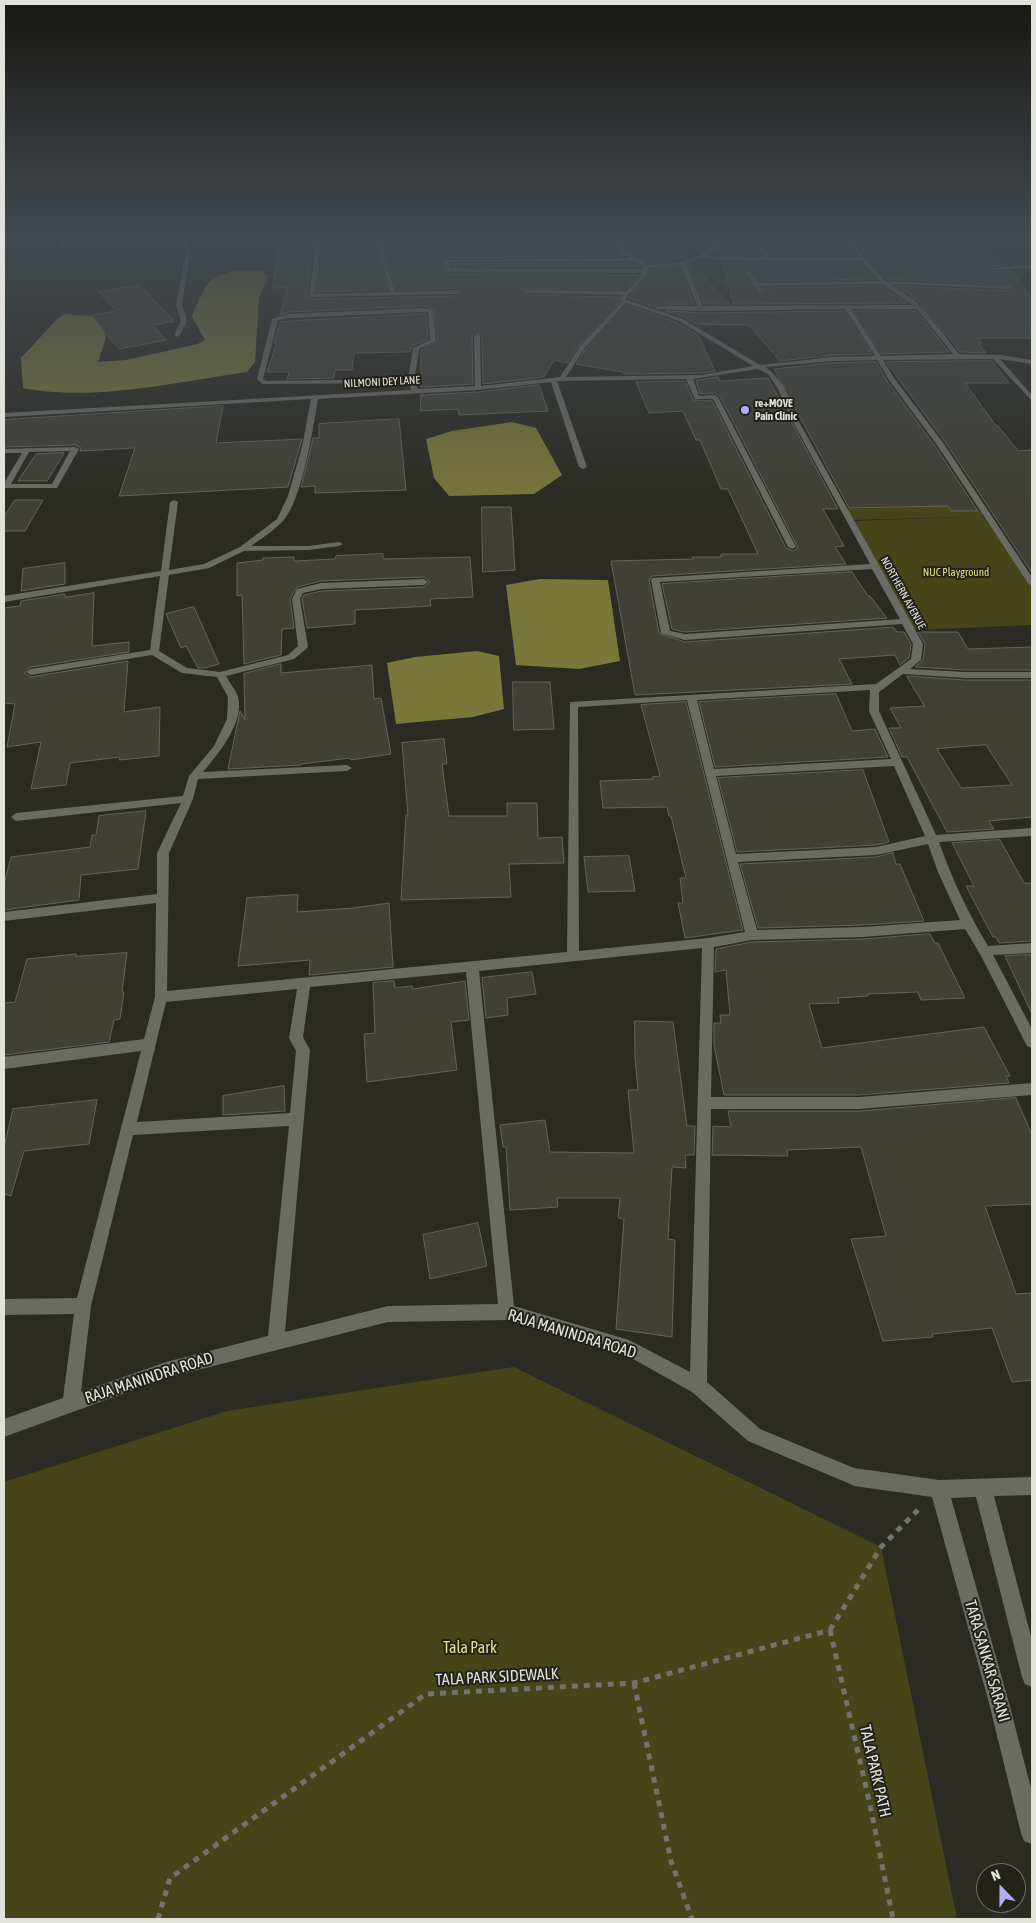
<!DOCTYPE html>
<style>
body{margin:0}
#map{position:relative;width:1036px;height:1923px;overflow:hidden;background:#2b2b23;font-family:"Asap Condensed",sans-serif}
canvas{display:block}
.frame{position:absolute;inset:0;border:5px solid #e2e2dd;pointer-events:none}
.north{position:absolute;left:976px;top:1863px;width:50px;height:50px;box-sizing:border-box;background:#222219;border:1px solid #6f6f67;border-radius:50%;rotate:338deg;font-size:14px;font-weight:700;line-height:20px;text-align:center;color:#e2e2dd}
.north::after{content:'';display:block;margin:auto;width:18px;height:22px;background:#b3adf9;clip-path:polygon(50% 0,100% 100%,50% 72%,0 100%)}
</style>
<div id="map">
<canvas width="1036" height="1923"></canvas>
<div class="frame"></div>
<div class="north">N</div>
</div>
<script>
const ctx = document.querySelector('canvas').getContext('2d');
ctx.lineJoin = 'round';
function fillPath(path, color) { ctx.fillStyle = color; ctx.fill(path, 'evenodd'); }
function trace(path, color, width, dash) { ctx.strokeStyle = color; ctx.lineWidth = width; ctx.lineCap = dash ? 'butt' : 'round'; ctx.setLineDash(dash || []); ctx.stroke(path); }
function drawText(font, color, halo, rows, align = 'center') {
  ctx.font = font + ' "Asap Condensed",sans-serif'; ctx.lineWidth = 4; ctx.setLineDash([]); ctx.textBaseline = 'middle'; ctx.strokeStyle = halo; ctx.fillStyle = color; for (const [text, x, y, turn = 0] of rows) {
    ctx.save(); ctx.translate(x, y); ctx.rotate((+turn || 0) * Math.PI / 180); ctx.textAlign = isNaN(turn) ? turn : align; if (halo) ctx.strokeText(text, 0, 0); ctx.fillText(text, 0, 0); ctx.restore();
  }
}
fillPath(new Path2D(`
 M941 495 951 511H980L983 517H976H984L1032 584V625L910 630 850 521 968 517 852 520 847 509 906 507Z
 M514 1367 881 1547 957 1919H4V1482L227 1411Z`), '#464519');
fillPath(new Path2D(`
 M243 270 262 271 268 277 259 298 255 362 247 372C176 382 94 402 23 388L21 358 58 318 64 314 100 317 106 338 98 362 126 360 198 344 205 340 192 316C206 284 207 274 243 270Z
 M512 422 536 428 562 475 534 494 449 496 434 478 426 439 452 431Z
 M540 579 608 580 620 661 579 669 516 665 506 585Z
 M477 651 499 656 504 709 473 717 396 724 387 663 415 657Z`), '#79773a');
const building = new Path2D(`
 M277 237H313L307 297 309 299 457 296 462 293 457 288 396 290 381 237H466V241L477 242 612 237 619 254 623 256 445 258 442 270 447 274 639 275 625 289H523L526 295 619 297 620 301 579 345 567 363 554 360 544 377 483 384 482 336 476 332 472 336 473 384 421 387V350L438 341 434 309 423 306 288 312 280 315 288 287 272 288 276 265Z
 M321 237H373L388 290 316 292 321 268Z
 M620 237H634L642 251 676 249 685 258 647 263 626 250Z
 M717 237H747L761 255 720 254 718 247 720 243Z
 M879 237H921L932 243 946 242 953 247 971 246 1003 262 1006 265 990 266 988 268 993 272 1012 271 1032 299V338H977L982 343H978L986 353 960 352 927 311 915 298 897 286 1010 291 1013 285 886 279 851 239H882Z
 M843 240 856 255H771L761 241Z
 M634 263 640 267 452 266V264Z
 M723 263H861L875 279 759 281 751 268 745 269 743 272 752 287 760 294 765 290 764 288 881 286 907 303 734 304Z
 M691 264 730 304H704L688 265Z
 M680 267 694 304H657L654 307 628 298 650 273V270Z
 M139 285 174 321 153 325 166 340 119 349 91 315 116 311 99 292Z
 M627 305 678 323 698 335 715 371 701 373 624 374 623 372 576 364 585 350Z
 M666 311 701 313 844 311 872 354 832 355 780 361 749 325 696 324 684 317Z
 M854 311H916L949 352 882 354Z
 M426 314 428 339 412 346 410 352 354 353 352 370H335L334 378 287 379 289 372H267L277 343H274L280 322Z
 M992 361 1009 383H965L997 427H999L1018 451 1032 450V573L946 443 886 362Z
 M876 362 887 381 935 446 978 511H951L948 506 849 508 774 369 832 363Z
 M718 377 720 381 768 378 838 509H823L844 546 835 547 846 564 652 576 649 580 659 633 685 642 893 627 897 632H904L911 644 909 658 900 665 895 655 839 659 852 684 635 695 611 561 693 559 692 557H721V554H758L728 489H721L700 440H696L683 411 649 413 636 382 685 381 693 400 712 401 786 548 793 551 798 548 720 396 715 393 700 394 696 381Z
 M539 385 548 411 459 415 458 409 420 411 421 395 478 392Z
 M223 406 216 443 302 439 288 487 119 496 135 448 80 451 81 448 75 445 4 447V420Z
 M399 419 406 490 315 493V486L301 487 313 438H319V424Z
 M64 453 47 481H18L36 454Z
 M15 500H43L25 531H4V517Z
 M482 507H511L515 570 483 572Z
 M383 554V559L470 557 473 597 430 599 431 606 355 610V624L307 628 302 599 304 595 321 591 424 587 430 582 424 577 321 581 297 587 290 599 294 628 282 629 281 655 244 664 242 595 237 596V563L263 560V558L294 557V561L335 559 336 556Z
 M65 563V584L21 591 23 569Z
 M852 572 868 596H870L887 618 685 632 672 629 662 584Z
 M94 593 92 646 129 642V652L31 667 24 673 31 677 128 661 124 712 160 707 159 756 119 760 120 757 70 763 66 785 31 789 41 742 7 747 15 704 4 703V608L20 606 21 601 65 594V597Z
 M194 607 219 664 205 668H198L186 646 181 648 166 614Z
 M918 632H958L968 649 1032 647V670H965L915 667 923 660 925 644Z
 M281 664V673L372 665 374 699 381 698 391 754 351 760 350 758 301 764V765L228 769 240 711 245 720 244 674Z
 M907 676 965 680H1032V817L989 821 994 829 947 832 907 757H902L889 728H901L890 708 924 706ZM986 745 1012 785 961 788 937 749Z
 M513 682H550L554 729 514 730Z
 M836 694 852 731 875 729 888 757 715 767 699 702Z
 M686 702 743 930 685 938 678 903H683L680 878H686L671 816H669L667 807 603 808 600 781 653 779 652 777 660 776 641 705Z
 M444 739 447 764H442L449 816H507V803H537L538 838 562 837 564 863 509 864 511 897 401 900 406 815H408L402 743Z
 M863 770 889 842 876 845 737 852 718 778Z
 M146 811 138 869 81 875 79 900 4 910V884L11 857 90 847 92 835H96L99 816Z
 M1000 840 1024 883H1032V941L999 943 996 937H993L966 886H974L952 843Z
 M893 853 896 864H900L924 921 863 925 758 928 740 864 876 857Z
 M629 856 635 891 588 892 584 857Z
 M298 895 297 912 353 908 389 903 393 967 309 975 310 960 238 966 247 898Z
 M930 934 935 943H938L965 998 921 1000 918 992 868 994V996L838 998 839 1003 809 1004 822 1048 984 1027 1010 1076H1006L1009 1083 859 1095H724L714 1045V1023H721L720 1015H730L726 970 715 972 716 949 752 942 863 939Z
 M127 953 122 992H124L120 1019 114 1020 109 1042 4 1055V1003L15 1002 27 959 76 954V956Z
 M1032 955V1014L1005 956Z
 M532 972 536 994 507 998 508 1015 486 1018 482 978Z
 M394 981 395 988 412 986 413 989 465 981 469 1020 451 1022 457 1070 367 1082 364 1034 375 1033 373 983Z
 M635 1021 673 1022 687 1126H695L694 1155H685L686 1168 672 1167 668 1239 675 1240 672 1337 616 1329 624 1219 618 1218 620 1198H557L558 1207 510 1210 506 1147H503L500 1125 545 1120 550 1152 634 1153 628 1090H638L635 1058Z
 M284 1086 285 1111 223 1115V1096Z
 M1016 1098 1032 1135V1204L985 1206 1016 1294 1032 1293V1380L1012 1382 992 1328 932 1334 933 1337 883 1341 851 1239 886 1236 861 1147 787 1150 788 1156 712 1155 713 1126 731 1127 728 1111H859Z
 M97 1100 89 1144 24 1151 11 1196 4 1194V1147L13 1109Z
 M478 1223 487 1266 430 1279 423 1235Z`);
fillPath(building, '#404037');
trace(building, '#64645b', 1);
trace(new Path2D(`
 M830 1630 870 1805 893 1919
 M830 1630 881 1547 918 1510
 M634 1683 671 1861 692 1919
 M158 1919 170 1878 426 1694 634 1683 830 1630`), '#73736d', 5, [6, 6]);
fillPath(new Path2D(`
 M64 237H68L65 247 63 248 61 247Z
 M182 237H186L190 252 182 305 187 321 180 335 177 337 174 335 181 321 176 305 186 252Z
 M315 237H319V268L314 294 390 292 375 237H379L395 292 457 290 460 292 457 294 309 297 313 268Z
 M473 237 478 238 538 237 477 240Z
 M614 237H618L625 251 644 262 646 265C671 264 696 263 713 244L711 237H715L718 244 706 256 764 257 752 238 754 237H847L885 281 1012 286 1010 289 890 284 914 300 926 312 959 354 1001 355 1032 360V364L1000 359 1032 395V401L993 359 883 360 894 378 944 444 1032 577V586L1028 583 937 445 889 380 877 360 832 361 765 367C783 378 790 402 798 420L923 644 921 660 910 669 965 672H1032V678H965L903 674 879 692V711L936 835 1032 828V836L939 842C952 879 968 913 988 946L1032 943V953L993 955 1032 1029V1048L1027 1046 980 954 965 929 863 937 752 940 714 947 711 1097H859L1032 1083V1095L859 1109H711L707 1382 760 1429 854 1468 939 1480 1032 1477V1495L994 1496 1032 1640V1687L1025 1684 1022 1677 976 1497 951 1498 1009 1703 1032 1792V1844L1024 1841 1021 1833 989 1703 932 1497 854 1486 848 1483 748 1441 692 1392 626 1355 507 1320 388 1322 166 1378 4 1437V1419L63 1398 74 1314 4 1315V1299L77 1298 141 1051 4 1069V1057L144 1039 155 997 156 903 4 921V912L157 894V853L181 803 16 821 11 817 16 813 183 796 189 776 214 746 227 719 228 697 217 677 182 673 152 655 31 675 26 672 31 669 150 650 160 576 4 602V596L161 571 170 502 174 500 178 502 169 570 204 564 240 547 277 519 288 496 302 447 311 399 4 417V413L411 390 409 383 262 384 257 379 272 319 288 314 423 308 433 310 436 341 419 349 414 381 418 389 475 386 474 336 477 334 480 336 481 386 560 377 580 346 622 301 620 298 623 295 526 293 524 290 626 291 643 273 447 272 444 270 445 260 629 258 621 253ZM844 238 860 257H770L757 239ZM702 258 720 261H862L879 281 758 283 750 270 745 271 754 286 760 292 763 290 760 286 882 284 913 305 703 306 686 264ZM634 261 640 264 643 269 450 268V262ZM681 265 697 306H657L655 309 701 311 845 309 875 356 832 357 760 365 683 319 627 300 626 298 649 272 648 268ZM626 303 679 321 753 366 701 375 566 377 584 349ZM851 309H917L953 354 881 356ZM423 312H428L430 340 413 348 408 379 266 381 263 379 278 320 288 318ZM758 369 768 374 778 389 792 420 870 564 652 578 651 580 661 633 685 640 902 624 913 644 911 659 876 684 570 702 567 952 167 991 169 853 193 799 198 779 347 771 352 768 347 765 203 772C218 754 245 722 238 697 236 690 229 682 226 676L294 659 306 649 308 647 300 599 303 593 321 589 424 585 428 582 424 579 321 583 297 589 292 599 298 646 288 655 220 672 187 668 159 651 169 575 209 568 244 551 308 550 339 546 343 544 339 542 308 546H251C261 539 273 531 282 522 302 502 313 428 318 399L478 390 551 382 579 467 583 469 587 467 557 381 686 379 695 399H713L788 547 792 549 796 547 718 397 715 395 699 396 693 379ZM872 569 900 619 685 634 670 631 660 582ZM870 690 869 711 891 759 714 769 697 700ZM687 700 745 932 708 938 579 951 578 707ZM894 766 925 836 876 847 736 854 716 776ZM928 844 938 872 960 920 863 927 757 930 738 862 876 855ZM702 948 690 1372 629 1340 514 1306 479 971ZM466 972 498 1304 388 1306 285 1332 310 1050 303 1037 310 987ZM297 989 289 1038 296 1051 290 1113 137 1122 166 1002ZM289 1126 268 1336 166 1362 81 1392 91 1306 133 1135Z
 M1032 264V268L993 270 990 268Z
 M75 447 79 449 57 488H4V483L22 453H4V449ZM70 451 52 484H11L29 452Z`), '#6b6b66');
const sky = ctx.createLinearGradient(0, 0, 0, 506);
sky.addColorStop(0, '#181813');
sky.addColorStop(0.47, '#444a50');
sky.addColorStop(1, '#444a5000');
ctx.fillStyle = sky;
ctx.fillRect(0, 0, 1036, 506);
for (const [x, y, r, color] of [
 [745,410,5,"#b3adf9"]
]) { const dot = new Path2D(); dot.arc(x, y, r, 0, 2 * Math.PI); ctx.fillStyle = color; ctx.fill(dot); trace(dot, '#222219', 2); }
drawText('11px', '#e2e2dd', '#222219', [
 ["NILMONI DEY LANE",382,382,-3],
 ["NORTHERN AVENUE",903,593,61]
]);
drawText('bold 11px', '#e2e2dd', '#222219', [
 ["re+MOVE",755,404],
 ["Pain Clinic",755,417]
], 'left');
drawText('11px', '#e2e086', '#222219', [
 ["NUC Playground",956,573]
]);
drawText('16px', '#e2e2dd', '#222219', [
 ["RAJA MANINDRA ROAD",572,1334,17],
 ["RAJA MANINDRA ROAD",149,1378,-18],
 ["TARA SANKAR SARANI",987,1661,74],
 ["TALA PARK SIDEWALK",497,1677,-3],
 ["TALA PARK PATH",875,1771,77]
]);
drawText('16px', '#e2e086', '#222219', [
 ["Tala Park",470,1648]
]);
</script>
